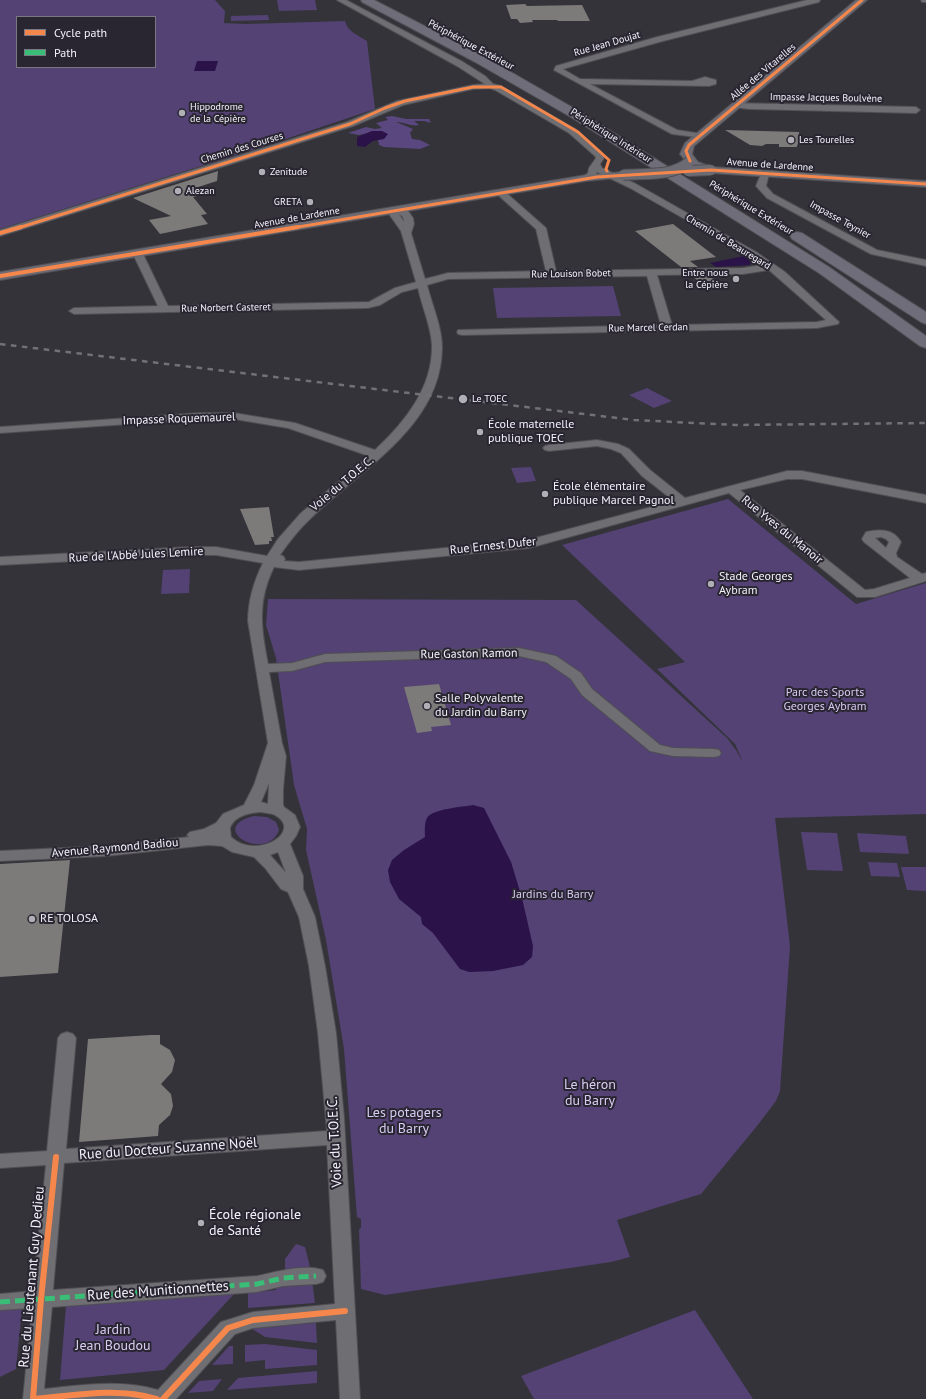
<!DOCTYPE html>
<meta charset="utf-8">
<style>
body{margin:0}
#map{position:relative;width:926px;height:1399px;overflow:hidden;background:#343339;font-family:"PT Sans",sans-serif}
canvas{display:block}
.legend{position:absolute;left:16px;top:16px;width:140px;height:52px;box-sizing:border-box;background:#292632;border:1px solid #7a7882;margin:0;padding:5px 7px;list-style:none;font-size:12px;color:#f4f2fa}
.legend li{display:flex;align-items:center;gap:8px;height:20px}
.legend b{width:20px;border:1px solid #7a7882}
</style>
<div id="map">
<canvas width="926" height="1399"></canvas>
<ul class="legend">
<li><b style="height:5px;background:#f5874c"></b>Cycle path</li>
<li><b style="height:5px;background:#3abd76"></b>Path</li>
</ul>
</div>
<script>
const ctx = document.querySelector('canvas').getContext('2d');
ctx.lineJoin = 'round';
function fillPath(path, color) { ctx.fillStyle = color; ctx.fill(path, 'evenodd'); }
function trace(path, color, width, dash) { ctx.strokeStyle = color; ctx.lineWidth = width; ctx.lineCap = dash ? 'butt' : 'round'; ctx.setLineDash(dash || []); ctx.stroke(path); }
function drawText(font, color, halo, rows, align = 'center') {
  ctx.font = font + ' "PT Sans",sans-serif'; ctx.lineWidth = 4; ctx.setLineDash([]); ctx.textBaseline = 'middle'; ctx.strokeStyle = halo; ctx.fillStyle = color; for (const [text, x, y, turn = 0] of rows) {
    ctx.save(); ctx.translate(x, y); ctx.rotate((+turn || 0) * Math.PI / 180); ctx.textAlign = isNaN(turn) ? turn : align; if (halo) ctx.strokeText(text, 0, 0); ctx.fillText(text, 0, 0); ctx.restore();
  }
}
fillPath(new Path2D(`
 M0 0H215L225 11 224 23 246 24 345 21C347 31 359 36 367 41L375 109 265 146 0 229ZM17 17H155V67H17Z
 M277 0H315L317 10 279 11Z
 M268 15 269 20 231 21V16Z
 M613 286 621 316 497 318 493 288Z
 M647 388 672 401 654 408 629 395Z
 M531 467 536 481 517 483 511 468Z
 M728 499 856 604 926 583V814L775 818 790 946 780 1091 776 1101 757 1126 701 1194 617 1220 630 1257 611 1262 385 1295 361 1289 359 1229 361 1228V1219L357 1217 344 1049 326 940 306 850 307 829 294 785 276 658 266 625 268 599 576 600 727 738 736 750 743 762 735 744 657 669 685 662 562 545Z
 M190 569 189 593 161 594 163 570Z
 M254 816 267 817 276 822 279 830C267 864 205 828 254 816Z
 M801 832 837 833 843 871 807 870Z
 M857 833 906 836 909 854 860 852Z
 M868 862 897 863 900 877 871 876Z
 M901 867H926V891L907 890Z
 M296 1244 305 1247 311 1271 285 1273V1259Z
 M312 1280 315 1303 248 1308V1293L276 1290V1284Z
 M235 1293 164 1370 60 1380 66 1305Z
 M22 1308 16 1369 0 1377V1310Z
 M695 1310 753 1399H534L521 1376Z
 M316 1323 317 1343 265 1337 249 1327Z
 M265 1344 317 1350V1365L265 1369V1360L245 1362V1345Z
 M229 1346H233V1364L212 1365Z
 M317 1371V1383L227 1390 238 1378Z
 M222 1379 213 1391 188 1393 199 1381Z`), '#534273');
fillPath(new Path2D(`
 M392 116 406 119H429L431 123 424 121H414L419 125C412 127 404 122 396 122L413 129 410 133 412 139 420 140 430 145 420 149 384 147 379 145 378 140 385 137 379 131 359 135 348 133 366 127 375 129 382 128 376 123 388 120 385 117Z`), '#5b477f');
fillPath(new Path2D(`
 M197 61H218L215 71H194Z
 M372 131H382L388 134 384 139 373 141 365 147 357 146V137Z
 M744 256 751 262 750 265 716 267 710 263Z
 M473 805 484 808 511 862 522 898 533 946 532 957 523 965 493 971 469 972 460 969 433 933 422 924 421 917 399 899 390 882 388 870 392 860 404 850 425 837C425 831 424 824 427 818 431 809 463 807 473 805Z`), '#2b1249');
fillPath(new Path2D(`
 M525 4 527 6 582 5 590 21H558L557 20H532L533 22 520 23 517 19H511L506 5Z
 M725 130 799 132 800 143 797 145V147H779V144H766L762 146 750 145Z
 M218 171 217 181 192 189 203 194 193 197 207 214 201 215 208 224 160 234 149 220 171 216 133 198Z
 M673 224 716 257 690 261 698 267H681L635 231Z
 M692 276H709L719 283H701Z
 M269 507 274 537H271L272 541H269V544L255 545 240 509Z
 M439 684 451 725 431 727 432 731 417 733 404 687Z
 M70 860 58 973 0 977V864Z
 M151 1035H160V1044L170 1050 175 1060 172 1072 161 1084 171 1094 173 1106 170 1115 159 1125 158 1136 79 1142 88 1039Z`), '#7d7a7a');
const minor = new Path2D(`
 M337 0H346L463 62 485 76 493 84 501 86 575 129 602 153 604 158 600 164 602 168 636 184 756 252 785 272 839 322 838 324 817 328 462 335 458 334 457 332 458 330 661 325 647 276 448 279 427 285C432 305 442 327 442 347 442 426 361 469 311 518 299 529 289 542 280 555L283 556 285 559 284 561 299 562 528 540 674 501 642 476 621 453 611 449 597 446 549 451 545 450 543 448 545 446 549 445 597 440 618 444 629 449 650 470 685 498 787 471H802L926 495V503L802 479H787L740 490 865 590 874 589 910 578 864 542 862 539 866 532C879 529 893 528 901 542L896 553 897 557 922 574 926 573V581L875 597H857L729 493 529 548 299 570 274 567C257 601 261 628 268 664L292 663 325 654 519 648 556 656 581 673 592 689 660 745 673 748 714 749 719 750 721 753 719 756 714 757 673 756 650 751 582 695 571 679 546 662 519 656 325 662 292 671 269 672 282 743 286 756 283 790V805L284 807 295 815 300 827 296 836 290 844 303 876V889L315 917 325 966 336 1033 344 1118 360 1399H340L336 1320 253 1328 235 1334 176 1399H23L32 1308 0 1310V1294L33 1291 46 1165 0 1168V1154L47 1151 58 1038 61 1034 67 1032 73 1034 76 1038 66 1149 327 1131 318 1033 309 966 299 917 288 892 281 889 265 868 254 857 232 852 222 846 208 845 106 856 0 861V851L106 846 189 837 187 835 190 832 204 829 216 823 223 814 244 805 254 785 268 743 248 621C248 601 254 581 263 563L216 555H191L0 565V557L191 547H216L267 556 278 539 301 513 369 456 288 428 234 419H200L0 433V427L200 413H234L295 423 375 450C404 423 433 388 432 345 431 326 422 307 418 288L402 292 380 305 368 308 74 314 69 311 74 308 158 306 133 254 138 251 143 254 168 306 369 302 395 288 416 282 401 231 389 214 394 208 397 207 408 211 413 218 414 224 411 233 425 279 448 273 546 271 536 229 498 195 496 193 501 190 504 191 546 228 556 271 743 268 762 265 750 256 630 188 597 172C595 178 588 181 583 180L581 178 588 173 589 168 596 158 595 156 569 133 495 90 490 88 473 89 403 105 353 126 0 236V230L347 122 397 101 473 85 485 84 457 66ZM399 214 403 217 404 222ZM769 270 826 320 817 322 672 325 657 275 743 274ZM881 537 886 539 889 542 886 548 875 538ZM269 783 268 804 261 802ZM260 812C265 813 271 813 275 815 304 831 257 861 231 837L230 828C234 816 249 813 260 812ZM278 852 286 873 270 855ZM327 1145 335 1304 253 1312 221 1322 158 1390C121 1379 82 1385 44 1389L52 1307 257 1292 283 1286 316 1284 323 1282 326 1276 323 1270C304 1264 276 1272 257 1276L53 1290 64 1163Z
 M807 0H820L819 2 663 41 563 69 580 79 692 81 705 77 716 80V84L709 86 590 84 677 130 703 134 704 136 703 138 672 134 554 70 556 66 657 37Z
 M921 0H926V2H922Z
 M733 103 916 107 920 110 916 113 749 109 733 107 732 105Z
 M765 171 769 174 766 186 773 194 877 250 926 260V266L871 254 767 198 756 186 761 174Z`);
const major = new Path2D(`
 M856 0H867L694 146 692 154 698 162 712 167 926 181V187L711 173 690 166 680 154 685 143Z
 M623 172 627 173 629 175 627 177 586 181 0 280V272L586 175Z`);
const highway = new Path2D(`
 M361 0H374L483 56 577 110 829 267 926 336V348L920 346 819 273 569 116 475 62 362 2Z
 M797 232 802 233 926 312V324L921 322 792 239 790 236 792 233Z`);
trace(minor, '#504f54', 2);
trace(major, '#504f54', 2);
trace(highway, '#504f54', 2);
fillPath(minor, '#6f6e72');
fillPath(major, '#6c6a73');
fillPath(highway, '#706d7a');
trace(new Path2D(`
 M0 344 634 420 735 425 926 423`), '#737176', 2.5, [5.5, 5.5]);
const majorBridge = new Path2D(`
 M688 171 711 170
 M623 175C645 173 674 177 690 161`);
trace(majorBridge, '#504f54', 12, []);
trace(majorBridge, '#6c6a73', 10);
trace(new Path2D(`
 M0 1302 257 1284 283 1278 316 1276`), '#3abd76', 5, [10, 5]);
trace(new Path2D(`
 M690 161 686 151 689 145 862 0
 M18 228 350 124 385 108 405 101 473 87H501L578 132 609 160 606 169 607 171
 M292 228 597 177 711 170 926 184`), '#f5874c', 3);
trace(new Path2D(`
 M0 233 21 227
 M0 276 298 227`), '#f5874c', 4);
trace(new Path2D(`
 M33 1399 41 1299 56 1157
 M35 1399C76 1395 117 1387 157 1399
 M163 1399 228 1328 253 1320 345 1311`), '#f5874c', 6);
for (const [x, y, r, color] of [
 [182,113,4,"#b1afb6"],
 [791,140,4,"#b1afb6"],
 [262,172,4,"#b1afb6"],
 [178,191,4,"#b1afb6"],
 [310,202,4,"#b1afb6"],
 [736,279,4,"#b1afb6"],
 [463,399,5,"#b1afb6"],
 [480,432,4,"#b1afb6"],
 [545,494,4,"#b1afb6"],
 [711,584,4,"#b1afb6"],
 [427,706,4,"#b1afb6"],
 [32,919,4,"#b1afb6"],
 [201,1223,4,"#b1afb6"]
]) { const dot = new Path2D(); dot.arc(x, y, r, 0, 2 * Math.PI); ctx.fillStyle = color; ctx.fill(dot); trace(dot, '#292632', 1.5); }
drawText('10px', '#f4f2fa', '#292632', [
 ["Rue Jean Doujat",607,44,-16],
 ["Périphérique Extérieur",471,45,28],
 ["Allée des Vitarelles",763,72,-40],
 ["Impasse Jacques Boulvène",826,98,1],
 ["Périphérique Intérieur",611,136,32],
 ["Chemin des Courses",242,148,-17],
 ["Avenue de Lardenne",770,165,4],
 ["Périphérique Extérieur",751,208,31],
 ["Avenue de Lardenne",297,218,-10],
 ["Impasse Teynier",840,220,29],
 ["Chemin de Beauregard",728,242,31],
 ["Rue Louison Bobet",571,274,-1],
 ["Rue Norbert Casteret",226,308,-1],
 ["Rue Marcel Cerdan",648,328,-1]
]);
drawText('10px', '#f4f2fa', '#292632', [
 ["Hippodrome",190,107],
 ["de la Cépière",190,119],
 ["Les Tourelles",799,140],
 ["Zenitude",270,172],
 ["Alezan",186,191],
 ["GRETA",302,202,"right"],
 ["Entre nous",728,273,"right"],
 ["la Cépière",728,285,"right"],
 ["Le TOEC",472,399]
], 'left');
drawText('12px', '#f4f2fa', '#292632', [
 ["Impasse Roquemaurel",179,419,-2],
 ["Voie du T.O.E.C.",342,484,-40],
 ["Rue Yves du Manoir",782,530,39],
 ["Rue Ernest Dufer",493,546,-6],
 ["Rue de l'Abbé Jules Lemire",136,555,-3],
 ["Rue Gaston Ramon",469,654,-1],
 ["Avenue Raymond Badiou",115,848,-5]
]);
drawText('12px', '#f4f2fa', '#292632', [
 ["École maternelle",488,425],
 ["publique TOEC",488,439],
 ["École élémentaire",553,487],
 ["publique Marcel Pagnol",553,501],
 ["Stade Georges",719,577],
 ["Aybram",719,591],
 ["Salle Polyvalente",435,699],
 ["du Jardin du Barry",435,713],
 ["RE TOLOSA",40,919]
], 'left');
drawText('12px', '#d7ccf2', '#292632', [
 ["Parc des Sports",825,693],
 ["Georges Aybram",825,707],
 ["Jardins du Barry",553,895]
]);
drawText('14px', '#d7ccf2', '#292632', [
 ["Le héron",590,1085],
 ["du Barry",590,1101],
 ["Les potagers",404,1113],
 ["du Barry",404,1129],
 ["Jardin",113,1330],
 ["Jean Boudou",113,1346]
]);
drawText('14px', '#f4f2fa', '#292632', [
 ["Voie du T.O.E.C.",335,1142,-93],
 ["Rue du Docteur Suzanne Noël",168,1149,-4],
 ["Rue du Lieutenant Guy Dedieu",32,1277,-85],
 ["Rue des Munitionnettes",158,1291,-4]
]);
drawText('14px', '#f4f2fa', '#292632', [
 ["École régionale",209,1215],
 ["de Santé",209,1231]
], 'left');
</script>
